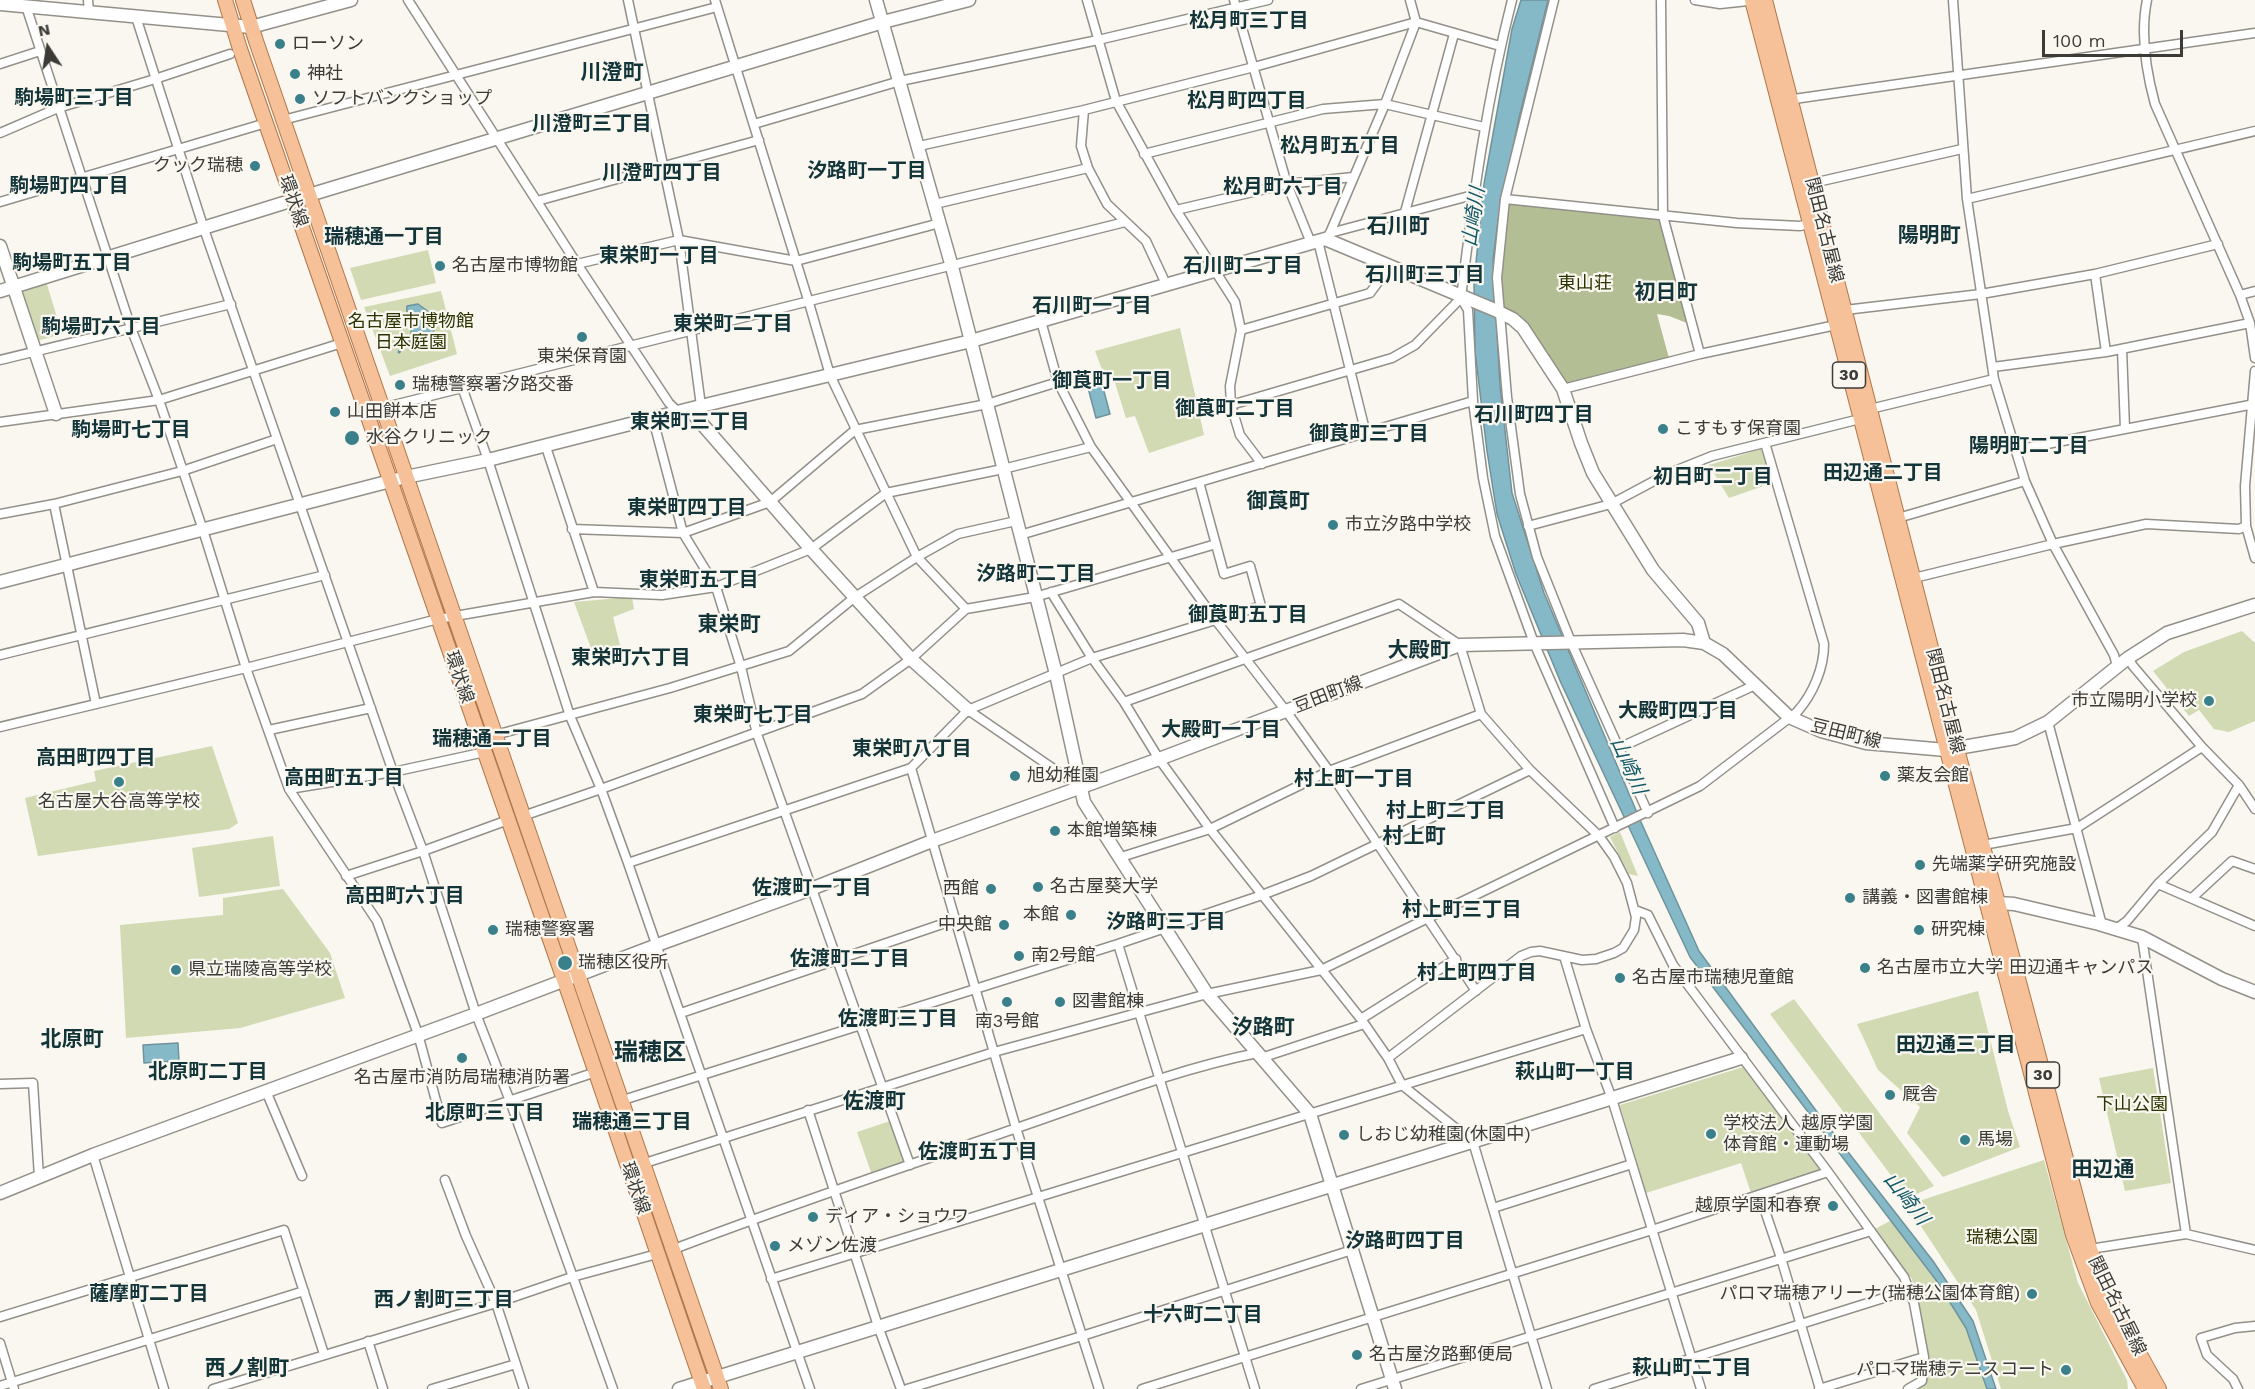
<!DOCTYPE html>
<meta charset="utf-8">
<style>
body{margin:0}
#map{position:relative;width:2255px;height:1389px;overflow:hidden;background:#f9f7ef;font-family:"Work Sans",sans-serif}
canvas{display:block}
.north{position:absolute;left:18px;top:18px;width:60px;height:60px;-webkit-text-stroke:4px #f9f7ef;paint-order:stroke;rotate:348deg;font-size:16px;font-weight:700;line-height:24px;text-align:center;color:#3c3b38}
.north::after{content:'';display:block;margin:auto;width:21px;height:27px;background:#3c3b38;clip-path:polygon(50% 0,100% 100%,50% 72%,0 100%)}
.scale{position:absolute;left:2042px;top:30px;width:141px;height:27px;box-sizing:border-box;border:3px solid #3c3b38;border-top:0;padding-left:8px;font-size:18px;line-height:21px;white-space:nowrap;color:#3c3b38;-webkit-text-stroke:4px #f9f7ef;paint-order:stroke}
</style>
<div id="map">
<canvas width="2255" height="1389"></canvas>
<div class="north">N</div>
<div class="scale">100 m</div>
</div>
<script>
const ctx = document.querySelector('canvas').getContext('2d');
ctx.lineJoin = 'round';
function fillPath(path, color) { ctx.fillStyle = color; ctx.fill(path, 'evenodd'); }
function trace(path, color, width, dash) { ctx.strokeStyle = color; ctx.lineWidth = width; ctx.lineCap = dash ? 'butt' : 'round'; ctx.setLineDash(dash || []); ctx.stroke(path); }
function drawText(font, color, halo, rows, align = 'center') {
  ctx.font = font + ' "Work Sans","Noto Sans JP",sans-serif'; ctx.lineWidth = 4.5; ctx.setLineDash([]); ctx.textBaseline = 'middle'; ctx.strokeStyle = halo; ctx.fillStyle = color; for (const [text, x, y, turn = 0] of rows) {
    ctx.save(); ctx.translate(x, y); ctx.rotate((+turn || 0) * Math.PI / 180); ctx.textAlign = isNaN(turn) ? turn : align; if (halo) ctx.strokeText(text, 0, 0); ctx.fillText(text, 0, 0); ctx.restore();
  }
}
fillPath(new Path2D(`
 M428 250 436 283 361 300 350 268Z
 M46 281 62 334 33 342 17 290Z
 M441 291 457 354 390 376 364 307Z
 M1180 328 1204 435 1149 453 1135 416 1126 418 1112 373 1105 374 1101 367 1095 351Z
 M1761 449 1772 483 1729 498 1709 465Z
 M632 597 634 609 613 617 620 645 592 651 574 602Z
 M2242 631 2255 643V721L2229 732 2214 729 2199 710 2189 716 2153 671 2184 652Z
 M212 746 238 823 229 829 38 856 25 798 96 781 94 771Z
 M1620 832 1638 876 1629 874 1610 837Z
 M273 836 280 886 199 897 192 848Z
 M283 889 330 953 345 998 240 1028 126 1038 120 925 223 915V898Z
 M1978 991 2008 1111 2020 1147 1943 1177 1907 1133 1920 1107 1878 1070 1857 1024Z
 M1794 999 1934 1186 1908 1198 1770 1014Z
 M1743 1067 1822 1171 1751 1193 1741 1163 1646 1193 1620 1105Z
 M2153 1068 2171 1183 2125 1191 2099 1078Z
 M890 1121 905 1164 872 1175 857 1132Z
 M2044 1160 2078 1283 2127 1380 2128 1389H2001L1976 1310 1907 1205Z
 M1892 1220 1936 1280 1966 1328 1987 1389H1908L1922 1381 1924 1357 1912 1279 1873 1230Z`), '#d1dab3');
fillPath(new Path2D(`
 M1505 199 1663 216 1692 325 1669 316 1657 314 1670 362 1563 389 1523 328 1495 310Z`), '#b4be94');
const water = new Path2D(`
 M1521 0H1548L1519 118 1498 221 1493 260 1500 386 1512 493 1544 593 1641 822 1699 951 1820 1116 1933 1261 1973 1321 1996 1389H1987L1966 1328 1936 1280 1690 957 1561 683 1516 574 1497 514 1487 451 1475 351 1474 282 1484 184 1512 29Z
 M418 304C426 311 443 317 433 332 428 338 429 331 429 340L422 343H416L411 333 412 321C407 316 406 312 407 306Z
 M1101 380 1110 414 1096 418 1087 384Z
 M178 1043 179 1061 144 1063 143 1045Z`);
fillPath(water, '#85b9c7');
trace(water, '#6f939c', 1.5);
trace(new Path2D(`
 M399 352 405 344 415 338`), '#6f939c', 3);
const street = new Path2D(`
 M88 0 89 12
 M408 0 577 264 669 403 678 412
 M628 0 679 240 701 406
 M1087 0 1116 101 1176 210 1235 302 1241 330 1230 386 1231 405 1240 435 1262 464
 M1234 0 1287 184 1311 243
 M1512 0C1487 98 1473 197 1461 298L1468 310 1473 401 1483 478 1495 536 1534 643 1615 828
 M1554 0 1505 199 1497 278 1507 397 1520 494 1537 557 1571 642 1648 813
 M1661 0 1663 216 1700 354
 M1695 0 1720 4 1757 0
 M1953 0 1967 199 1994 379 2025 481 2053 544 2114 655 2117 666
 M2147 0C2140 34 2146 71 2155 104L2240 295 2250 323 2255 358
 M26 6 131 328 159 400 203 530 246 668 289 789 377 921 418 1034 442 1123 596 1072
 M136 17 204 229 393 772 423 851 476 1014 510 1101 613 1389
 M0 64 40 51
 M1787 100 2255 33
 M1084 110 1081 146 1088 168 1107 204 1146 241 1166 284
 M283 120 717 7
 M754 124 900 81 1098 40 1268 0
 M0 133 58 108 155 79 230 54
 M919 146 1084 110 1254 67 1416 22 1500 46
 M1144 154 1323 109 1385 104 1484 127
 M1813 183 1962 149
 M1505 199 1737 223 1800 226 1813 223
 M1967 199 2255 131
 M537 201 759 140
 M0 202 266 123
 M935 204 1088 168
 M1176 210 1287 184 1353 177
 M1405 212 1454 34
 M1330 233 1473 195
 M1325 239 1330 233 1385 104 1416 22 1410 0
 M1318 241 1366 434
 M577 264 679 240 796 261 940 223
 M2095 274 2106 352
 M2240 295 2255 291
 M1845 310 1981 294 2095 274 2218 244
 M1041 321 1058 382 1091 447 1214 618 1286 711 1329 771 1476 991
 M1241 330 1370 293 1390 266
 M2122 349 2125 429
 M0 360 231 304
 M1993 367 2106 352 2250 323
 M2255 371 2245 486 2246 526 2255 558
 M462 387 488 460 570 716 601 789 628 863 810 1389
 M1563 389 1700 354 1836 325
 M1231 405 1392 358 1415 345 1461 298
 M382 408C629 344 878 286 1125 222
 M1870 409 1994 379
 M653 419 683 533 716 587 741 667 757 734 910 1165
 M0 422 159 400 342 343
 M545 444 594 592
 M2016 450 2255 404
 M54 504 96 704
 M0 514 54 504 182 471 277 439
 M1898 518 2025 481
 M1528 526 1611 504 1667 474 1712 456 1860 419
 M572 529 683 533 770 502 855 430 987 404 1058 382
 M1020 535 1473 401
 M1914 578 2053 544 2146 524 2239 529 2246 526
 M1051 592 1092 658 1124 702 1159 759 1210 829 1361 1019 1388 1058 1402 1085 1473 1142 1547 1389
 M966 609 1035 597 1216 544
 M0 655 325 575
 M2128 658 2133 666 2202 747 2239 785 2255 809
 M1124 702 1399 604 1460 645 1481 714 1530 770 1599 836 1614 857 1627 883 1636 917 1634 930 1623 948 1614 953 1596 959 1582 960 1540 951 1531 952 1521 956 1388 1058
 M968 710 1080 787
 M2048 722 2102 925
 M0 727 246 668 438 619 594 592 662 595 716 587 811 549 886 493 1003 469 1091 447
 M269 730 371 708
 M495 735 670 688 789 651 855 597 917 557 958 534 1016 521
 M1619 748 1755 685
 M911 768 1016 1128 1099 1389
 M289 789 393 772 485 752
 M523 816 601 789 862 694 911 659 966 609 917 557 830 375 809 303 715 0
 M1983 845 2077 828 2202 747
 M1118 858 1210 829 1329 771 1481 714
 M628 863 911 768 968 710 1092 658 1261 606 1250 566 1224 574 1199 482
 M346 876 423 851 508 820
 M2158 884 2255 926
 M2192 898 2232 861 2255 869
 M1635 910 1648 915 1673 965 1828 1172 1904 1277 1914 1303 1924 1357 1922 1381 1908 1389
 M2116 929 2127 921 2158 884 2212 832 2239 785
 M2142 937 2186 1234
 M1118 944 1255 1389
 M1564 956 1586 1029 1612 1099 1701 1389
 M681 1013 954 920
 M1361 1019 1456 959
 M1261 1058 1364 1024
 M0 1084 33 1083 39 1177
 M266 1091 302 1176
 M623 1100 1118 944 1262 895 1311 876 1530 770
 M808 1110 878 1326 901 1389
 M93 1155 164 1389
 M645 1163 994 1052 1207 994 1321 970 1700 786 1797 712C1813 694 1824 668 1824 644L1765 443
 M445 1180 466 1236 496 1303 524 1389
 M1760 1196 1781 1258 1820 1389
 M1493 1208 1632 1164
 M674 1249C786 1206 900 1168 1014 1129 1094 1102 1173 1070 1257 1053
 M2090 1249 2186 1234 2255 1250
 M771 1279 1586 1029
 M0 1317 284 1230 324 1354
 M368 1341 383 1389
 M0 1343 14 1389
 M0 1386 304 1291
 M213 1389 496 1303 572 1277 657 1254
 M432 1389 516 1364
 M907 1389 1082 1336 1352 1250
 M1142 1389 1652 1230 1828 1172
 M1361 1389 1871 1231
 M1594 1389 1909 1290
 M1819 1389 1924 1357
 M2238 1389 2233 1379 2207 1355 2201 1338 2235 1328 2255 1326`);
const secondary = new Path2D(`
 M876 0 952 267 1056 674 1084 802 1207 994 1310 1114 1395 1389
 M0 4 251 27 351 0
 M0 246 56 414
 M0 291 319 192 883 22 969 0
 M689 409 811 549 911 659 968 710
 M0 582 406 477 488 460 701 406 971 341 1325 239 1495 310 1513 319 1523 328 1563 389 1581 443 1593 473 1653 570 1698 623 1704 643
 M1989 905 1998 903 2014 904 2099 924 2142 937 2222 979 2255 992
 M0 1193 93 1155 476 1014 657 945 811 889 932 841 1159 759 1460 645 1683 640 1704 643 1723 654 1789 717 1821 731 1866 743 1946 750 2015 738 2048 722 2128 658 2167 633 2255 605
 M679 1389 1741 1058`);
const primary = new Path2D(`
 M225 0 240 49 570 997 704 1389
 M243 0 256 41 721 1389
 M1752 0 2073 1235 2098 1303 2145 1389
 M1765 0 1957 749 2090 1249 2110 1300 2159 1389`);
trace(street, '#929089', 11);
trace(secondary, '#929089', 15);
trace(primary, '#b1764a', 16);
trace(street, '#fff', 8);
trace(secondary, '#fff', 12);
trace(primary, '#f6c098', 14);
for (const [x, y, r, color] of [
 [280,44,6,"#39808b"],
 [295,74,6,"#39808b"],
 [300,99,6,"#39808b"],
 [255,166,6,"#39808b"],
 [440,266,6,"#39808b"],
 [582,337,6,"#39808b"],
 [400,385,6,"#39808b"],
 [335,412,6,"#39808b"],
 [1663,429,6,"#39808b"],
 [352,438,8,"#39808b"],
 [1333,525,6,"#39808b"],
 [2209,701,6,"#39808b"],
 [1015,776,6,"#39808b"],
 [1885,776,6,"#39808b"],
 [119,782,6,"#39808b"],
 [1055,831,6,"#39808b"],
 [1920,865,6,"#39808b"],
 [1038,887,6,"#39808b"],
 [991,889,6,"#39808b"],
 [1850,898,6,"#39808b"],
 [1071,915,6,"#39808b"],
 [1004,925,6,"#39808b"],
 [493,930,6,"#39808b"],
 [1919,930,6,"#39808b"],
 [1019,956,6,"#39808b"],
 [565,963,8,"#39808b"],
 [1865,968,6,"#39808b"],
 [176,970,6,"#39808b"],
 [1620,978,6,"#39808b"],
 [1007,1002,6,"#39808b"],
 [1060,1002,6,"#39808b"],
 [462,1058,6,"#39808b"],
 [1890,1095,6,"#39808b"],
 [1711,1134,6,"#39808b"],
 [1344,1135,6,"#39808b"],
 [1965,1140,6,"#39808b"],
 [1833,1206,6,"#39808b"],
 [813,1217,6,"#39808b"],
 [775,1246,6,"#39808b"],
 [2032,1294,6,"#39808b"],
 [1357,1355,6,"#39808b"],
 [2066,1370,6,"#39808b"]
]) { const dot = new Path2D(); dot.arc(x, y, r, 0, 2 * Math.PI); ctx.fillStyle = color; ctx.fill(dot); trace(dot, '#f9f7ef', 2); }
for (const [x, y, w] of [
 [1849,375,33],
 [2043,1075,33]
]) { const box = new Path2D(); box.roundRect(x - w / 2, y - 13, w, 26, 4.5); ctx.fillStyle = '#f9f7ef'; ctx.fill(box); trace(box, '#3c3b38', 1.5); }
drawText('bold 16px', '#3c3b38', null, [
 ["30",1849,375],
 ["30",2043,1075]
]);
drawText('18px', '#3c3b38', '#f9f7ef', [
 ["ローソン",292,44],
 ["神社",307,74],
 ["ソフトバンクショップ",312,99],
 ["クック瑞穂",243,166,"right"],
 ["名古屋市博物館",452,266],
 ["東栄保育園",582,357,"center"],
 ["瑞穂警察署汐路交番",412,385],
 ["山田餅本店",347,412],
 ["こすもす保育園",1675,429],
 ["水谷クリニック",366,438],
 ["市立汐路中学校",1345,525],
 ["市立陽明小学校",2197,701,"right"],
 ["旭幼稚園",1027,776],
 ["薬友会館",1897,776],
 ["名古屋大谷高等学校",119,802,"center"],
 ["本館増築棟",1067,831],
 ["先端薬学研究施設",1932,865],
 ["名古屋葵大学",1050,887],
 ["西館",979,889,"right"],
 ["講義・図書館棟",1862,898],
 ["本館",1059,915,"right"],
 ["中央館",992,925,"right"],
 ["瑞穂警察署",505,930],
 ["研究棟",1931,930],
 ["南2号館",1031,956],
 ["瑞穂区役所",578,963],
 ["名古屋市立大学 田辺通キャンパス",1877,968],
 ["県立瑞陵高等学校",188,970],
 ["名古屋市瑞穂児童館",1632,978],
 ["図書館棟",1072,1002],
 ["南3号館",1007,1022,"center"],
 ["名古屋市消防局瑞穂消防署",462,1078,"center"],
 ["厩舎",1902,1095],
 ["学校法人 越原学園",1723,1124],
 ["体育館・運動場",1723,1145],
 ["しおじ幼稚園(休園中)",1356,1135],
 ["馬場",1977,1140],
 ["越原学園和春寮",1821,1206,"right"],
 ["ディア・ショウワ",825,1217],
 ["メゾン佐渡",787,1246],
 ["パロマ瑞穂アリーナ(瑞穂公園体育館)",2020,1294,"right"],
 ["名古屋汐路郵便局",1369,1355],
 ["パロマ瑞穂テニスコート",2054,1370,"right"]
], 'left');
drawText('18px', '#3c3b38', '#f9f7ef', [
 ["環状線",293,201,71],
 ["関田名古屋線",1824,230,76],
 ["環状線",459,677,71],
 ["豆田町線",1328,695,-21],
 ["関田名古屋線",1945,701,76],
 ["豆田町線",1846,734,14],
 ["環状線",635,1188,71],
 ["関田名古屋線",2117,1306,64]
]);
drawText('18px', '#2c3401', '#f9f7ef', [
 ["東山荘",1585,284],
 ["名古屋市博物館",411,322],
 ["日本庭園",411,343],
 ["下山公園",2132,1105],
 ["瑞穂公園",2002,1238]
]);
drawText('bold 20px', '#13353a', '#f9f7ef', [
 ["松月町三丁目",1249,21],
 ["駒場町三丁目",74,98],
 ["松月町四丁目",1247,101],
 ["川澄町三丁目",592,124],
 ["松月町五丁目",1340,146],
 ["汐路町一丁目",867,171],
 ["川澄町四丁目",662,173],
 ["駒場町四丁目",69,186],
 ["松月町六丁目",1283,187],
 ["瑞穂通一丁目",384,237],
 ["東栄町一丁目",659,256],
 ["駒場町五丁目",72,263],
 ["石川町二丁目",1243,266],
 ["石川町三丁目",1425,275],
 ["石川町一丁目",1092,306],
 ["東栄町二丁目",733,324],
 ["駒場町六丁目",101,327],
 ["御莨町一丁目",1112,381],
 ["御莨町二丁目",1235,409],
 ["石川町四丁目",1534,415],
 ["東栄町三丁目",690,422],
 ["駒場町七丁目",131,430],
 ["御莨町三丁目",1369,434],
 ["陽明町二丁目",2029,446],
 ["田辺通二丁目",1883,473],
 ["初日町二丁目",1713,477],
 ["東栄町四丁目",687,508],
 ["汐路町二丁目",1036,574],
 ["東栄町五丁目",699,580],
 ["御莨町五丁目",1248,615],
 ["東栄町六丁目",631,658],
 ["大殿町四丁目",1678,711],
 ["東栄町七丁目",753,715],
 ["大殿町一丁目",1221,730],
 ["瑞穂通二丁目",492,739],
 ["東栄町八丁目",912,749],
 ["高田町四丁目",96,758],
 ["高田町五丁目",344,778],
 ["村上町一丁目",1354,779],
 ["村上町二丁目",1446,811],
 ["佐渡町一丁目",812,888],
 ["高田町六丁目",405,896],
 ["村上町三丁目",1462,910],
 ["汐路町三丁目",1166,922],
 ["佐渡町二丁目",850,959],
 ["村上町四丁目",1477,973],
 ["佐渡町三丁目",898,1019],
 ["田辺通三丁目",1956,1045],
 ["北原町二丁目",208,1072],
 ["萩山町一丁目",1575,1072],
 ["北原町三丁目",485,1113],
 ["瑞穂通三丁目",632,1122],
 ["佐渡町五丁目",978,1152],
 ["汐路町四丁目",1405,1241],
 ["薩摩町二丁目",149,1294],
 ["西ノ割町三丁目",444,1300],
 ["十六町二丁目",1203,1315],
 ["萩山町二丁目",1692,1368]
]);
drawText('italic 20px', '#135969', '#f9f7ef', [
 ["山崎川",1474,217,-82],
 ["山崎川",1628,766,66],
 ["山崎川",1906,1199,52]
]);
drawText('bold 21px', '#13353a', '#f9f7ef', [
 ["川澄町",612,73],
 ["石川町",1398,227],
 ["陽明町",1929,236],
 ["初日町",1666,293],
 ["御莨町",1278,502],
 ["東栄町",729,625],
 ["大殿町",1419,651],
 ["村上町",1414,837],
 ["汐路町",1263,1028],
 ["北原町",72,1040],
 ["佐渡町",874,1102],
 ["田辺通",2103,1170],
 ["西ノ割町",247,1369]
]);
drawText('bold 24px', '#13353a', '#f9f7ef', [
 ["瑞穂区",650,1053]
]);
</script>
